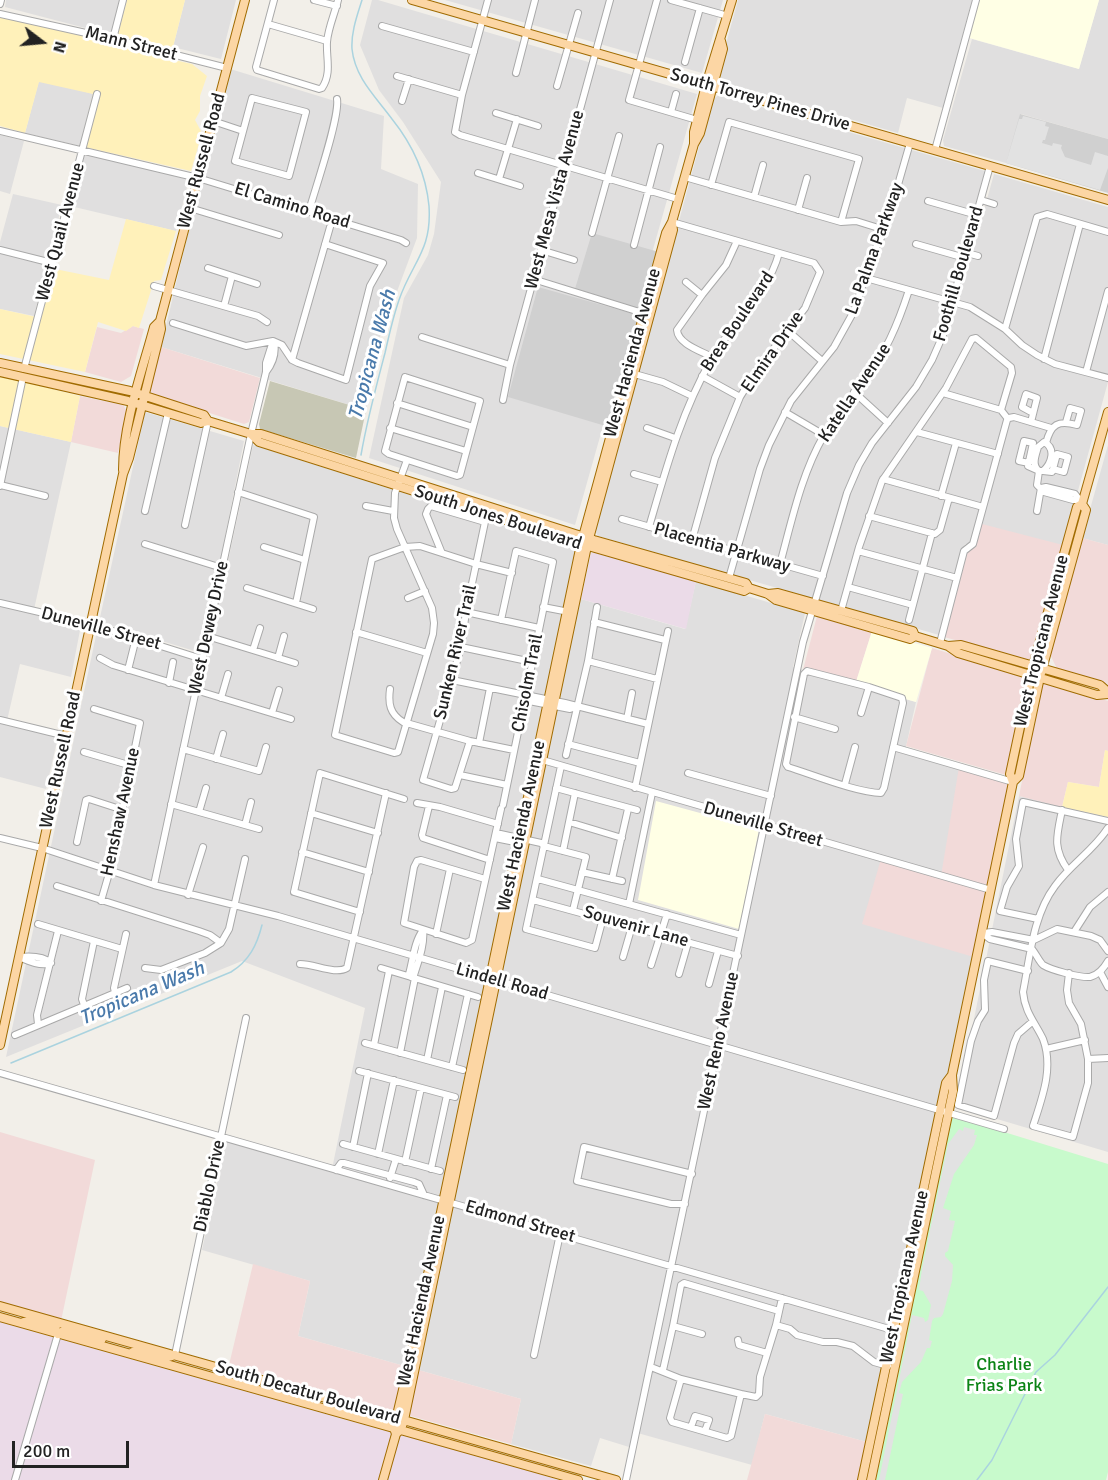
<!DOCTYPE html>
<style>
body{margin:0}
#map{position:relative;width:1108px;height:1480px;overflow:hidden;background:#f2efe9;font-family:Signika,sans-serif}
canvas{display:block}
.north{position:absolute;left:12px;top:12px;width:60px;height:60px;-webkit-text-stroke:4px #fff;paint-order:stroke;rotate:106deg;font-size:16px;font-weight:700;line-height:24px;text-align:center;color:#222}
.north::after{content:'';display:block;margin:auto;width:21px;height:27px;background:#222;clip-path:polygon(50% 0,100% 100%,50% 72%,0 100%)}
.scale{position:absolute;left:12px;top:1441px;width:117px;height:27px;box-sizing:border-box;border:3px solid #222;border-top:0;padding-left:8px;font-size:18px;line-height:21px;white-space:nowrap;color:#222;-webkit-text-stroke:4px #fff;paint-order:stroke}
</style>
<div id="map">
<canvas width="1108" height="1480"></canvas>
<div class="north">N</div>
<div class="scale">200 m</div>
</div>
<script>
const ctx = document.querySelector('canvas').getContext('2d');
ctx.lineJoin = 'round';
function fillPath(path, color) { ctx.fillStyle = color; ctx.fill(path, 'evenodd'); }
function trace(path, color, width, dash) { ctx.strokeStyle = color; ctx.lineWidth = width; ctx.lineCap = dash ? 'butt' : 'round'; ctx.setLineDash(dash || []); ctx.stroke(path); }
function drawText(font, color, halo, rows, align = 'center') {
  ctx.font = font + ' Signika,sans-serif'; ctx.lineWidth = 6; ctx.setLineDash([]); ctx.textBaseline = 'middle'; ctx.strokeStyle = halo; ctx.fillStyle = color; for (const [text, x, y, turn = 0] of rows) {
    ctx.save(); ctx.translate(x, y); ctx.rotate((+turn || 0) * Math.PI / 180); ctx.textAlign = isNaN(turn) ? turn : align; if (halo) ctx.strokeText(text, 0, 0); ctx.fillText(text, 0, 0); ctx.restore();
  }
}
fillPath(new Path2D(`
 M6 0H120L112 35 5 7Z
 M185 0H236L221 59 173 47Z
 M372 0H378L697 94 575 525 369 458 404 298 428 255 434 234 441 182 403 122 379 90 360 45Z
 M445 0H723L702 73Z
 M738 0H972L943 108 907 98 898 133 719 81 717 77Z
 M1099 0H1108V139L1021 114 1006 163 944 146 943 140 972 39 1079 69Z
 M227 68 384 116 381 169 418 184 417 238 380 337 366 410 161 347Z
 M39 80 94 94 80 146 25 133Z
 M719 95 985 171 955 279 964 282 994 174 1108 207V382L1063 545 976 547 965 544 939 635 598 536 595 531 709 110 713 99Z
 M0 135 24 141 10 194 0 191Z
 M83 154 189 179 176 231 70 206Z
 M13 194 62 205 34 316 0 309V242Z
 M145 412 244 441 203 649 198 652 99 622Z
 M0 426 71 442 33 614 81 625 71 677 20 664 6 725 58 737 46 789 0 777Z
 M253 445 576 548 567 595 685 629 696 581 805 613 793 667 916 702 905 751 960 767 976 958 874 1444 765 1414 752 1465 634 1432 629 1447 600 1438 591 1466 511 1444 521 1399 298 1336 310 1281 202 1250 224 1150 220 1137 332 1169 365 1008 242 961 6 1057 97 631 207 659Z
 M1108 445V545L1082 538Z
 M1019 796 1108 817V1152L960 1108 957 1103Z`), '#e0dfdf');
fillPath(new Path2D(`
 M133 326 144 329 131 376 121 382 85 372 97 327 121 333Z
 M161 347 260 378 249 422 244 424 153 395 149 389Z
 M80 396 123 405 127 411 118 453 71 442Z
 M982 524 1063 545 1033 655 1029 660 944 637 968 551 976 547Z
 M1082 538 1108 545V684L1057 669 1049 652Z
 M817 616 872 631 855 685 803 670Z
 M932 648 1026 677 1006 775 906 746Z
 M1042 681 1108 701V751L1105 750 1099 787 1068 782 1062 807 1019 796Z
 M959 767 1013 782 977 958 862 924 881 859 941 876Z
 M0 1132 95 1160 61 1321 0 1302Z
 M253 1264 310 1281 298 1336 521 1399 511 1444 229 1365Z
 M765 1414 874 1444 864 1480H747Z`), '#f2dad9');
fillPath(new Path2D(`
 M591 553H595L696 581 686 629 581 599Z
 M0 1322 386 1431 409 1434 559 1480H0Z`), '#ebdbe8');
fillPath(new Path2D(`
 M976 0H1099L1079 69 966 37Z
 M872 631 932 648 916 702 855 685Z
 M656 801 759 829 739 929 638 900Z`), '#ffffe5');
fillPath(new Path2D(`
 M1020 114 1108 139V193L1006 163Z
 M592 233 666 254 646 314 574 292Z
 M538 287 638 315 639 319 609 427 508 397Z`), '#d0d0d0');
fillPath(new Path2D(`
 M270 381 366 410 356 458 260 429 259 424Z`), '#c7c7b4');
fillPath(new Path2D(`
 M127 0H185L173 47 170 51 159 54 161 57 192 64 207 76 200 96V111L195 120 202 133 191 171 80 146 93 94 39 82 25 133 0 126V16L116 42Z
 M126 219 176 231 161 280 154 281 139 328 133 326 126 331 98 322 85 372 0 354V309L41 318 55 269 109 280Z
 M0 376 80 396 71 442 0 426Z
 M1105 750 1108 751V817L1062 807 1068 782 1099 787Z`), '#fff1ba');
fillPath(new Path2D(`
 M952 1116 1108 1164V1472L1106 1480H876Z`), '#c8facc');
fillPath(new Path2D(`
 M1023 116 1046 122 1045 126 1049 127 1045 140H1043L1042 143 1052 146 1053 143 1062 145 1061 148 1065 157 1091 165 1095 152 1108 156V168L1100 190 1006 163 1019 119H1022Z
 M964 1127 975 1130 974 1135H977L974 1145 954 1174 943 1208 951 1211 949 1220 955 1221 948 1251 945 1253V1256L953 1265 952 1281 943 1314 941 1317 934 1318 932 1321 929 1340 932 1341 930 1348H927L921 1362 902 1382 899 1393 903 1394 885 1480H879L912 1315 924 1318 925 1322 928 1320 931 1305 923 1291 919 1290 922 1269 948 1144 959 1129 963 1131Z`), '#e2e2e2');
trace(new Path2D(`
 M361 455C367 420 376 387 385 353 389 335 393 317 399 300 412 262 432 251 429 206 426 174 412 144 392 119 376 97 355 78 352 49 351 32 357 16 362 0
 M11 1063 231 972C249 961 257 945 262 925
 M977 1480 992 1460 1036 1372 1055 1355 1108 1287`), '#aad3df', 1.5);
const minor = new Path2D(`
 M274 0 256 67 257 70 319 89 322 88C332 73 326 58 327 42 328 28 335 13 338 0
 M314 0 337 6
 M488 0 462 95 455 132 460 135 678 199
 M657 0 629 100 697 120
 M671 0 728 16
 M0 4 1 0
 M0 14 113 39 227 68
 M268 24 327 41
 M382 26 474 52
 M113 39 123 0
 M685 62 700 8
 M516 73 535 0
 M397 76 462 95
 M557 86 578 13
 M252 98 306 112 289 176 235 161Z
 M402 101 409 79
 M671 112 676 94
 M496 113 538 126
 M213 121 243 131
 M0 131 198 178 401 240 406 243
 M935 150 976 0
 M478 173 520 186
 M685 177 841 222 856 221 885 230
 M499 179 517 119
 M711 185 729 122 859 159 841 222
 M754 197 763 165
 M981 200 994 204
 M928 201 977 215
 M190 208 279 235
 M798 210 807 178
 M309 211C315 189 340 117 337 99
 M672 222 814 263 820 272 805 308 757 370 740 397 715 458 692 540
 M592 233 619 136
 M916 244 965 258
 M634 245 660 147
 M0 250 52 263
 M541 250 574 260
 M967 253 978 256
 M208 268 257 284
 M866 278 970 307 1005 329 1022 345 1037 355 1055 364 1108 378
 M533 279 646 314
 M686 282 702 295
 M154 286 258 316 267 322
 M224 306 232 276
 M173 323 246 346 273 341 282 345 292 360 298 363 346 380 370 286 383 263 325 244
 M1005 329 1037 217 1047 214 1108 232
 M788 331 822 361
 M422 337 510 365
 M712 357C701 351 678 344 677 330L702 295 726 265 737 241
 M1044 359 1080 224
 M292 360 330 227
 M24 369 97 94
 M266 372C273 363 276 352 274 342
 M1086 372 1108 291
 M631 373 663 382 692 396
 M702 376 740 397
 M405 377 480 401 460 475 457 476 389 454 385 451Z
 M854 392 888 423
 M943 393 1001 410 1008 419
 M503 400 510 365 610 0
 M397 403 473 427
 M785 412 824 435
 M1031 422C1033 414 1035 406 1037 398L1026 394 1022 407 1033 413
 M390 428 466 451
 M647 428 675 438
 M917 432 998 454
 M1044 442C1056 448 1052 463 1043 471H1039C1031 465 1036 455 1038 447Z
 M1046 443C1051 424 1058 420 1077 425L1081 411 1070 408 1066 422
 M407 460 395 493 394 518 397 529 432 608 434 623 433 634 398 752 394 753 335 735 372 559 405 547 420 546 476 564 512 573
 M1029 463 1019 461 1024 441 1033 443 1028 466 1037 470
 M1039 471 1037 485 1044 492 1073 500H1083
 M1043 471 1052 472 1053 469 1064 472 1068 457 1057 454 1053 469
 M634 474 662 482
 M883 479 983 507
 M0 485 45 496
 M0 486 23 377
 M1041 488 1046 487 1075 494 1079 499
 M238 492 314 517 296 603
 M941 496 956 443
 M366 506 393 511
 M145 511 168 413
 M1037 511 1041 488
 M869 516 935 534 940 530 949 498
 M622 519 823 576
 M185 525 208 421
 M649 527C666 469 681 413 711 360 732 321 767 297 779 253
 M145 544 222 568
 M264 547 305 560
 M441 551 426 514 428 509 431 506 485 522 466 612 461 647 423 780 451 789 455 788 470 741
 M858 551 957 578
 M780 564C792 520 801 475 824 435 834 416 849 400 862 384 885 355 898 324 909 290
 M729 578 760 469 769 445 791 401 834 347 854 311 873 253 885 230 910 143
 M848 587 913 605
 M247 588 313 609
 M408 598 425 591
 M0 603 91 624 202 659
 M543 607 569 612
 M841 611 859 547 882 481 946 388 972 339 976 338 1011 367 1012 373 1001 410
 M466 612 539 628
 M501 620 516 551 553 562 503 805
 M909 620 932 533
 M594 622 665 640
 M356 632 427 653
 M207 636 295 663
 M940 643 964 551 973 544 1007 420 1009 418 1014 417 1051 428
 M461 647 532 662
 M253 650 260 628
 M100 658 113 665 291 719
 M278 658 284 636
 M588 661 657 679
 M128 670 134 646
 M807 671 869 687 902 698 903 703 884 788 881 793C858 793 811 774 788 767L786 764 804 674Z
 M452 680 565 703 648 724
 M169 683 173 662
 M390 689C388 704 390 714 403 722L470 741 514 750
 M221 698 228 674
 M524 700 570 709 576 707
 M94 709 140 723 110 870 101 901
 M272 713 279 690
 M861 713 869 687
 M794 717 835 729
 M627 719 632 693
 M0 720 66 736
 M479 743 490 688
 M568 744 640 763
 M893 747 1013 782
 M183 749 259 771 266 747
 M84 752 132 766
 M566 755 588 661 597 607
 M216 759 223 734
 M539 759 991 890
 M561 766 526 929 595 948 603 918
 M688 773 771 796
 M460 775 507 785
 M845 784 855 747
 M556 788 637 810
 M635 788 668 631
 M417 803 440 807 498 824
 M171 804 259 829
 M429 806 422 835 423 838 490 860
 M1062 810C1057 835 1052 848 1068 870
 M199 812 206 788
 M311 813 378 833
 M569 822 622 838
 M245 825 251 802
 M496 833 541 843 544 846 586 857 573 910
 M0 838 42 848 154 885 278 916 1004 1129
 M495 838 520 843
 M77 842 86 800 89 799 123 810
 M563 851 575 793
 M302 852 369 872
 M582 872 622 881
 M485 879 421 860 417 861 414 867 404 923 466 943 472 940 501 809
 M538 879 741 935
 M612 879 628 809
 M154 885 251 434 266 372V363L273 341
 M57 886 199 931 210 935 221 943
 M188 895 203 847
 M533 900 738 956
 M629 904 652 793
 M360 912 294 892 320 773 404 799
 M1038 919 1000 911 1007 887 1019 866 1016 839 1023 802 1108 821
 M38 924 122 949
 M1074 932 1090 907 1108 892
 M982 933 990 939 1032 949C1036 954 1039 961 1043 965 1051 970 1081 978 1090 977 1098 975 1104 968 1108 961
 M982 933 992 932 1034 940 1057 929 1091 936 1100 940 1108 951
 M436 934 450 869
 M19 957C28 961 41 967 51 963
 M20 957C30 956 43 956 51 963
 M623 957 632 926
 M300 964C315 964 335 975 347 968L386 793
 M651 965 667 914
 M145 968 161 970 205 953 221 943 229 929 245 859
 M381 968 478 997
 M1028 971 988 961 984 980 985 1010 978 1021 971 1041 958 1105 994 1116 1014 1043 1018 1034 1032 1022
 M1100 972 1108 987
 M1069 973 1067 990 1069 1003 1081 1024 1088 1059V1083L1073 1137 1033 1126C1042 1098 1054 1068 1043 1039 1035 1022 1025 1013 1023 992 1030 957 1033 915 1055 886 1071 864 1093 851 1108 828
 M679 974 688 943
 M411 977 409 974C413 960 414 942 423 930
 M411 977 414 975C418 962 425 944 423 930
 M709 984 718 951
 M115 993 114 988 126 934
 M84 1005 82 999 94 941
 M38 1024 37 1015 58 931
 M15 1035 127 988
 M365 1043 463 1070
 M374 1045 389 971
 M1046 1049 1085 1040
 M400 1053 415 978
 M1088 1059 1108 1058
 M427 1060 442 987
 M452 1067 468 994
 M359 1071 455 1097
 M0 1073 896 1331
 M343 1144 440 1171
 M353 1147 368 1073
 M378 1154 394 1080
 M405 1162 421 1088
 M431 1169 447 1095
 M336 1170 341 1163H344L414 1182 419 1184 424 1195
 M390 1178 396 1159
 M685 1204H671L577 1181 584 1147 692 1174
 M782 1298 776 1325 790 1329 797 1335 823 1342H837L853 1346 874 1362 888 1366
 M673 1326 681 1285 684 1283 779 1311
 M738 1340 739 1345 767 1353
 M175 1355 246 1018
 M534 1355 560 1234
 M651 1367 681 1379
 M663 1370 673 1326 702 1334
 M741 1394 681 1379 670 1418 672 1422 727 1438 731 1436 741 1394 756 1397 759 1394 760 1377 776 1325
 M691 1427 695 1416 709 1420 705 1431
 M15 1480 58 1334
 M626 1480 803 642 847 493 859 465 872 443 916 387 932 360 943 335 990 166`);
const major = new Path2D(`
 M412 0 1108 200
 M694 143V132L706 85 732 0
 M0 363 130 391 204 415 208 421
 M0 372 128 401 201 423 208 421 251 434H261L594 540 746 583 749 588 768 594 776 600 910 639 915 636 948 646 961 645 1100 685 1108 692
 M251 434 259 442 581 544 744 591 749 588
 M123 470C123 423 142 372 154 327L160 321
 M768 594 778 593 913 631 915 636
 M948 646 958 653 1097 695 1108 694
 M1013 782 1019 776 1040 677 1086 510 1082 504
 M0 1045 123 474 129 458 161 329 160 321 245 0
 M0 1306 616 1480
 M0 1317 578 1480
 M24 1322 34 1321 56 1326
 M58 1334 65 1330 102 1339
 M133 1352C147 1351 161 1361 175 1355
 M396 1434 394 1428 410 1360 581 544 666 233 672 222 694 144 700 133 723 49 721 41
 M383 1480 396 1434 401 1429 404 1420 587 546 673 230 672 224
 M862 1480 946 1083 952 1075
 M871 1480 953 1091 952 1075 1013 782 1010 774 1033 666 1077 507 1082 504 1108 412`);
trace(minor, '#a9a9a9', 8);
trace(major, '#a06b00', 10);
trace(minor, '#fff', 6);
trace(major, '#fcd6a4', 8);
drawText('18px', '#222', '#fff', [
 ["Mann Street",131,44,14],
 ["South Torrey Pines Drive",760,100,16],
 ["West Russell Road",202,161,-75],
 ["West Mesa Vista Avenue",555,200,-75],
 ["El Camino Road",292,206,17],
 ["West Quail Avenue",61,232,-75],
 ["La Palma Parkway",875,249,-70],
 ["Foothill Boulevard",959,274,-74],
 ["Brea Boulevard",738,322,-56],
 ["Elmira Drive",773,352,-55],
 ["West Hacienda Avenue",633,353,-75],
 ["Katella Avenue",855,393,-56],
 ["South Jones Boulevard",498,518,18],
 ["Placentia Parkway",722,548,16],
 ["West Dewey Drive",209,628,-78],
 ["Duneville Street",101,629,15],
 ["West Tropicana Avenue",1042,641,-76],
 ["Sunken River Trail",456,652,-77],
 ["Chisolm Trail",528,683,-79],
 ["West Russell Road",61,760,-78],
 ["Henshaw Avenue",121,812,-78],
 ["Duneville Street",763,825,16],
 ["West Hacienda Avenue",522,826,-78],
 ["Souvenir Lane",636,927,16],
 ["Lindell Road",502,982,16],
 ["West Reno Avenue",719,1041,-78],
 ["Diablo Drive",210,1186,-78],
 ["Edmond Street",520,1222,16],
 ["West Tropicana Avenue",905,1277,-78],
 ["West Hacienda Avenue",422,1301,-78],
 ["South Decatur Boulevard",308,1393,16]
]);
drawText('18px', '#0c8416', '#fff', [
 ["Charlie",1004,1365],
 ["Frias Park",1004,1386]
]);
drawText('italic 20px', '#4a7aab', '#fff', [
 ["Tropicana Wash",373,355,-75],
 ["Tropicana Wash",142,994,-23]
]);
</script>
